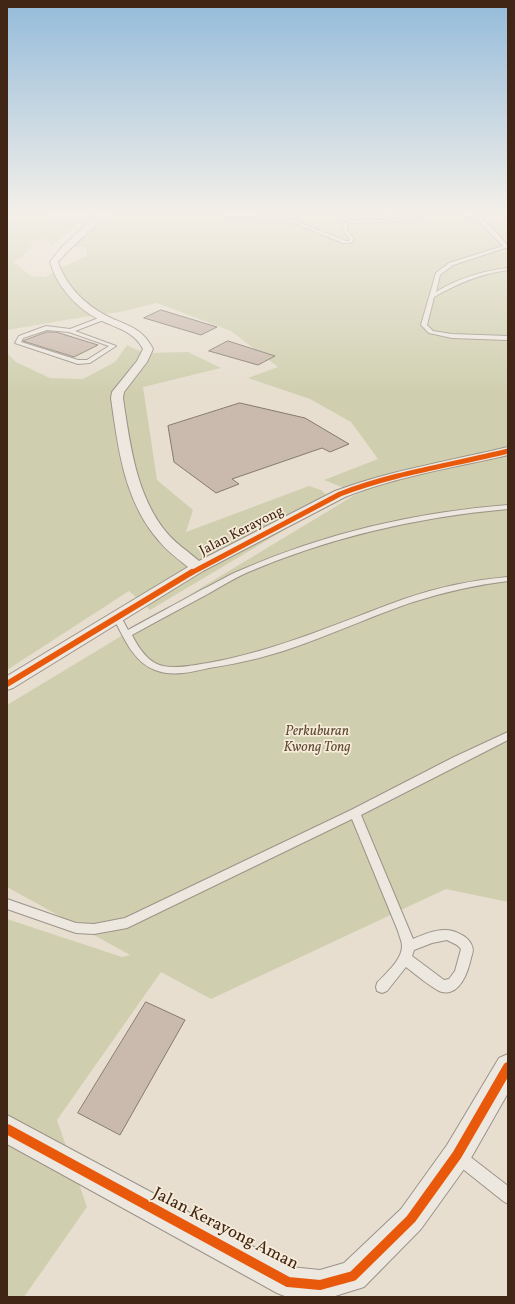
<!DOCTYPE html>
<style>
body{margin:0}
#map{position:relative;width:515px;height:1304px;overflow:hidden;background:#e7decf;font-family:Vollkorn,serif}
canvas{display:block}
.frame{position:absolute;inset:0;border:8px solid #412515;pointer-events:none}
</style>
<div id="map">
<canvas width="515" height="1304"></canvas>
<div class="frame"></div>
</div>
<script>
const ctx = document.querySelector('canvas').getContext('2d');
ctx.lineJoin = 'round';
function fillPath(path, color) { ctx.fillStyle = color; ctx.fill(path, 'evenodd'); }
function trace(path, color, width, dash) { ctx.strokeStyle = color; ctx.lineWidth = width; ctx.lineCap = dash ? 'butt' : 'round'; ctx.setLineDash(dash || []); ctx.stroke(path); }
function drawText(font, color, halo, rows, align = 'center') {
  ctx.font = font + ' Vollkorn,serif'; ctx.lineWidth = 3.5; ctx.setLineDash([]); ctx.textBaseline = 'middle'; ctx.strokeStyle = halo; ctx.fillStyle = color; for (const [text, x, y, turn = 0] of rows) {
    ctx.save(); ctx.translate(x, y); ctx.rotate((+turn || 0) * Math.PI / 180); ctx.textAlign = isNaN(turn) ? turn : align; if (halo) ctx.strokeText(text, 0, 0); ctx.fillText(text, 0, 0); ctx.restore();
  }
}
fillPath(new Path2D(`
 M7 213H38L66 219 83 220 52 246 46 239 29 242 33 247 14 262 31 276 45 277 66 265 87 256 86 247H72L96 221 103 222 112 213H508V902L446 889 211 999 161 972 57 1120 87 1207 24 1297H7V919L122 957 130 955 7 887V705L368 487 354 492 324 480 378 459 351 422 310 399 248 378 278 367 231 331 157 303 120 312 90 316 7 330Z
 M127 345 144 353 188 352 221 368 143 387 157 480 193 510 186 532 309 486 321 490 333 501 150 610 129 591 7 670V353L16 362 50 378 83 379 115 362Z`), '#cfcfaf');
const building = new Path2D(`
 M161 310 217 327 201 335 144 318Z
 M47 332H56L98 345 74 357 23 341Z
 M228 341 250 348 275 356 258 365 209 351Z
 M240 403 305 418 349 444 330 452 322 448 232 479 239 484 216 493 174 462 168 426Z
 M146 1002 185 1020 120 1135 78 1113Z`);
fillPath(building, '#cab9ad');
trace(building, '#847a70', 1);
const lane = new Path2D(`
 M86 213H90L83 221 91 224V226L78 221Z
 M208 213 252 214 295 221 346 241H349L350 239 343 230V224L348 221 403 219 426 213H431L403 221 350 223 347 225V230L354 239 351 243H343L294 223 252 216H229Z
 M367 213H404L391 216Z
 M455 213C461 212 474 214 480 217 487 222 504 240 508 247L453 265 440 275 436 292C459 278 482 271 508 268V270C480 274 458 283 434 297L427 325 433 331 452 334 508 336V340L452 338 429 333 421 325 436 273 449 263 503 246 477 219Z
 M104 316 106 317V319L75 331 116 346 90 363 78 364 15 343 19 336 46 326 70 329ZM47 330 69 332 109 346 87 360H78L21 342 23 338Z
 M508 505V509C418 517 330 537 246 573 233 579 220 587 206 595 181 608 156 622 132 635 138 647 148 663 163 666 177 669 194 665 208 663 279 650 338 623 404 599 438 587 473 580 508 577V581C475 585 445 592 413 602 377 614 342 630 306 643 275 655 242 663 209 668 192 672 172 677 155 670 133 662 123 636 113 617L114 615H120L128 630C153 616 178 603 203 589 216 583 228 575 241 570 326 533 416 512 508 505Z
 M508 732V740L361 815 413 939C429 932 446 925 462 935 466 937 471 942 472 946 474 950 472 955 471 958 468 972 460 996 442 992 434 990 414 973 406 967L387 991 382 993 377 991 376 987 377 983C386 973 402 960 402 946 402 941 399 936 398 931L352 819 127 928 94 934 76 933 7 909V899L76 923 94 924 125 918 351 810 454 757ZM447 940 457 945 461 949 455 971 449 979 444 980 412 956 414 950 432 943Z
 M459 1150 464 1152 508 1186V1204L503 1201 454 1162 452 1157 454 1152Z`);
const street = new Path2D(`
 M98 213H106C92 231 73 244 58 262L59 265C67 287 87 306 107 316 127 326 142 327 153 349L147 362 124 392 123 398C130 444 136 496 167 533 176 544 189 552 199 561L335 491C391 470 450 461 508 447V455C453 468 398 476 345 497L203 571 13 688 7 690V676L188 567C178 559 167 551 159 541 124 501 118 448 111 398L112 392 137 361 143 349C134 331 116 328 100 320 79 310 58 288 51 265L50 262 60 249Z
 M508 1054V1093L467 1165 421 1229 364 1287 332 1297H287L277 1293 7 1144V1115L291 1267 320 1270 344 1263 401 1209 447 1145 499 1058Z`);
trace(lane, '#9c9389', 2);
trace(street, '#9c9389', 2);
fillPath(lane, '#ece7df');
fillPath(street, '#ece7df');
trace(new Path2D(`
 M191 573 340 494C394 473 452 465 508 451`), '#e8590c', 5);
trace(new Path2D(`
 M7 684 192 572`), '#e8590c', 6);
trace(new Path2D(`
 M7 1129 288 1282 320 1285 353 1276 411 1219 457 1155 508 1067`), '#e8590c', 10);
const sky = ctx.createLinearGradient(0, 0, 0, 395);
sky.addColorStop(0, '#94bbda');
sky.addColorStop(0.54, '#f4f0e9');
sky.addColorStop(1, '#f4f0e900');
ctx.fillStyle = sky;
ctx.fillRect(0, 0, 515, 395);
drawText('14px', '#412515', '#f6ecd9', [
 ["Jalan Kerayong",242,532,-27]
]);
drawText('italic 14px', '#604c35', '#f6ecd9', [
 ["Perkuburan",317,732],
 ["Kwong Tong",317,748]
]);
drawText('17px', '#412515', '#f6ecd9', [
 ["Jalan Kerayong Aman",225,1230,27]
]);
</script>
